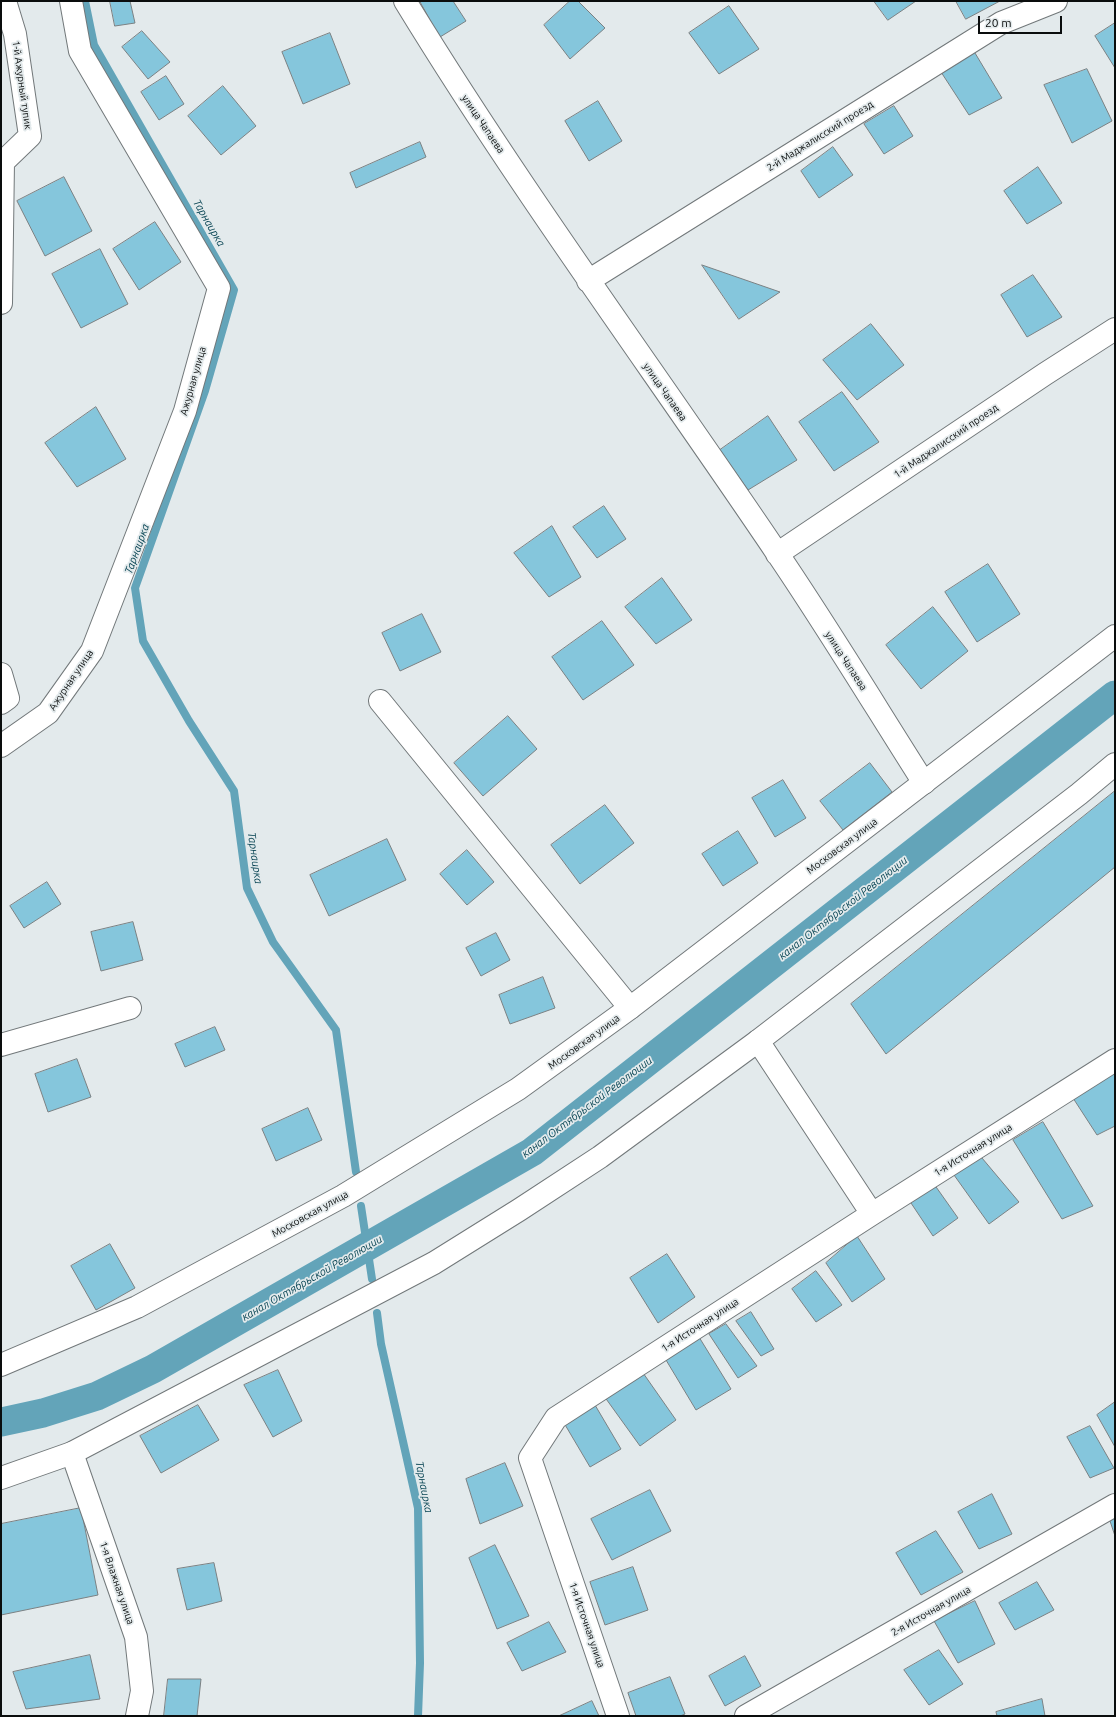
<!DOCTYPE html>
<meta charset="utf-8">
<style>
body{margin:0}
#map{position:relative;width:1116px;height:1717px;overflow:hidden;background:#e3eaec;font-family:Ubuntu,sans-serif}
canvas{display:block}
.frame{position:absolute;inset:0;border:2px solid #0a0d0d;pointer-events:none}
.scale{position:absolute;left:978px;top:16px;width:84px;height:18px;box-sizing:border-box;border:2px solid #0a0d0d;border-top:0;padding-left:5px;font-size:12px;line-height:14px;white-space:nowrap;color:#0a0d0d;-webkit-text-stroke:3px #e3eaec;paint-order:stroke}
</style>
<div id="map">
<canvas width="1116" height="1717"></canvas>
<div class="frame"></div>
<div class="scale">20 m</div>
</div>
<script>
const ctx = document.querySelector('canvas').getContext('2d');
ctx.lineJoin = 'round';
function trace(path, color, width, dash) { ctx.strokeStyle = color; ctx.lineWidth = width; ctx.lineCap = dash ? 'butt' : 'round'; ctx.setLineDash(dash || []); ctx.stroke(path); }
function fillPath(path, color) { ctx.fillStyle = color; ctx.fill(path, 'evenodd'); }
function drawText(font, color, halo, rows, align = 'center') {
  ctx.font = font + ' Ubuntu,sans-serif'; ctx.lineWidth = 3.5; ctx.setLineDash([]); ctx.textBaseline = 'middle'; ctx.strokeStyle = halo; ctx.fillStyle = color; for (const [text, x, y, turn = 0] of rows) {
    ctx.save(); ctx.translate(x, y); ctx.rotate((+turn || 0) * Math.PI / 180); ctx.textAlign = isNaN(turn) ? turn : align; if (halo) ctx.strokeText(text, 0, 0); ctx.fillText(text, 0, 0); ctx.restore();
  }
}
trace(new Path2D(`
 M85 1 94 45 234 290 205 391 135 588 143 641 189 721 234 791 247 888 273 942 336 1030 356 1172
 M361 1206 372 1279
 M377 1313 381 1344 418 1508 420 1663 418 1716`), '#63a4b9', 8);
trace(new Path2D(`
 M1 1422 43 1413 97 1396 153 1369 532 1152 1115 695`), '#63a4b9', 29);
const building = new Path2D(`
 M110 1H130L135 23 115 26Z
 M420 1H453L466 21 440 37Z
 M570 1H578L605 28 570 59 544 25Z
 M874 1H916L888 20Z
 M956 1H1000L966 19Z
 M729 6 759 49 719 74 689 33Z
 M1115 23V68L1095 36Z
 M142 31 170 62 148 79 122 47Z
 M330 33 350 84 303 104 282 52Z
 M975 53 1002 98 969 115 941 72Z
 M1087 69 1112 121 1072 143 1044 85Z
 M166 76 184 104 159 120 141 92Z
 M223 86 256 126 221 155 188 116Z
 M598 101 622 141 589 161 565 121Z
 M894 106 913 136 884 154 864 124Z
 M420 142 426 157 356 188 350 173Z
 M833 147 853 175 819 198 801 171Z
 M1038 167 1062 203 1027 224 1004 191Z
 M64 177 92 231 45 256 17 201Z
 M155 222 181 262 139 290 113 249Z
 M100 249 128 304 81 328 52 274Z
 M702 265 780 292 739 319Z
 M1033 275 1062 317 1027 337 1001 295Z
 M871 324 904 365 857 400 823 360Z
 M842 392 879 442 834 471 799 422Z
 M96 407 126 459 77 487 45 443Z
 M768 416 797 460 748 490 720 450Z
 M604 506 626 539 597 558 573 527Z
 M552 526 581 577 549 597 514 553Z
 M988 564 1020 614 977 642 945 592Z
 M662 578 692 620 656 644 625 607Z
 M933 607 968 651 921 689 886 645Z
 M422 614 441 652 400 671 382 633Z
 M602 621 634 665 583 700 552 657Z
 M508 716 537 749 483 796 454 763Z
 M870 763 892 792 843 830 820 801Z
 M783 780 806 818 775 837 752 798Z
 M1115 791V867L886 1054 851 1004Z
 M605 805 634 843 580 884 551 845Z
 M738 831 758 863 723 886 702 854Z
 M387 839 406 880 329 916 310 875Z
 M467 850 494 882 467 905 440 874Z
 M47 882 61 904 24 928 10 906Z
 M133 922 143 960 101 971 91 932Z
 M496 933 510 960 481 976 466 948Z
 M543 977 555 1008 510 1024 499 995Z
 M215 1027 225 1050 185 1067 175 1044Z
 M77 1059 91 1097 48 1112 35 1074Z
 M1115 1071V1126L1097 1135 1073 1098Z
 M308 1108 322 1140 276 1161 262 1129Z
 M1043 1122 1093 1206 1062 1219 1013 1140Z
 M982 1158 1019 1202 989 1224 954 1175Z
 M934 1184 958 1218 933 1236 909 1200Z
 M857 1236 885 1279 852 1302 826 1263Z
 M110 1244 135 1288 96 1310 71 1266Z
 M667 1254 695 1297 658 1323 630 1278Z
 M816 1271 842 1305 816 1322 792 1289Z
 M751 1312 774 1349 761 1356 736 1321Z
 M726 1324 757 1366 738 1378 709 1334Z
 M699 1337 731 1389 696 1410 666 1360Z
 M278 1370 302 1421 273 1437 244 1385Z
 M641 1370 676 1420 640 1446 604 1396Z
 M1115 1402V1447L1097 1415Z
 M198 1405 219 1440 161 1473 140 1436Z
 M595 1405 621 1449 590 1467 564 1423Z
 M1090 1426 1114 1468 1090 1478 1067 1437Z
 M505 1463 523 1506 480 1524 466 1479Z
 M650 1490 671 1531 612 1560 591 1519Z
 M992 1494 1012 1534 979 1549 958 1512Z
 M81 1508 98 1595 1 1615V1524Z
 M1115 1515V1536L1109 1518Z
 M936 1531 963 1572 921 1595 896 1553Z
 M495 1545 529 1616 497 1629 469 1558Z
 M214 1563 222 1601 187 1610 177 1569Z
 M633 1567 648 1610 605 1625 590 1582Z
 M1037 1582 1054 1610 1015 1630 999 1603Z
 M975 1601 995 1644 958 1663 934 1621Z
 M549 1622 566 1652 522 1671 507 1643Z
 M939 1650 963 1684 929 1705 904 1670Z
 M90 1655 100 1699 26 1709 13 1672Z
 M745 1656 761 1686 725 1706 709 1676Z
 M670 1677 685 1714 680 1716H636L628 1693Z
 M168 1679H201L197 1716H164Z
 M1042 1699 1045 1716H997L996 1712Z
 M592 1701 599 1716H559Z`);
fillPath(building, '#85c6dc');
trace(building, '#7b8183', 1);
const minor = new Path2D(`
 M405 1C521 191 653 369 777 553 828 628 875 706 924 783
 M588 281 1001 23 1056 1
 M1 303 3 162 30 136 15 34 5 1
 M777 554 1045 374 1115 329
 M1 674 8 698 1 703
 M380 701 630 1008
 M1 746 48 713 92 651 185 411 219 288 80 51 71 1
 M758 1041 872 1214
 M1 1045 130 1008
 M72 1453 136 1637 142 1691 137 1716
 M618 1716 530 1458 556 1418 872 1214 1115 1060
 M746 1716 1115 1505`);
const major = new Path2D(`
 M1 1365 137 1307 343 1196 518 1089 630 1008 1115 636
 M1 1478 72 1453 434 1263 519 1210 600 1157 758 1041 1079 794 1115 764`);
trace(minor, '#72787a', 24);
trace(major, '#72787a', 24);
trace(minor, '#fff', 22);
trace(major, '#fff', 22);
drawText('10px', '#0a0d0d', '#e3eaec', [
 ["1-й Ажурный тупик",22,85,82],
 ["улица Чапаева",483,124,56],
 ["2-й Маджалисский проезд",820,136,-32],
 ["Ажурная улица",193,381,-74],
 ["улица Чапаева",665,392,55],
 ["1-й Маджалисский проезд",946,441,-34],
 ["улица Чапаева",846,661,57],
 ["Ажурная улица",71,680,-56],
 ["Московская улица",842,846,-37],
 ["Московская улица",584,1042,-36],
 ["1-я Источная улица",973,1150,-32],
 ["Московская улица",310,1214,-29],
 ["1-я Источная улица",700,1325,-33],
 ["1-я Влажная улица",117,1583,71],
 ["2-я Источная улица",931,1611,-30],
 ["1-я Источная улица",587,1625,71]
]);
drawText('italic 11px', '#094554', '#e3eaec', [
 ["Тарнаирка",209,223,60],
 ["Тарнаирка",137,549,-70],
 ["Тарнаирка",255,858,82],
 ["канал Октябрьской Революции",843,908,-38],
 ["канал Октябрьской Революции",587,1107,-37],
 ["канал Октябрьской Революции",312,1278,-30],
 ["Тарнаирка",424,1487,79]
]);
</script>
